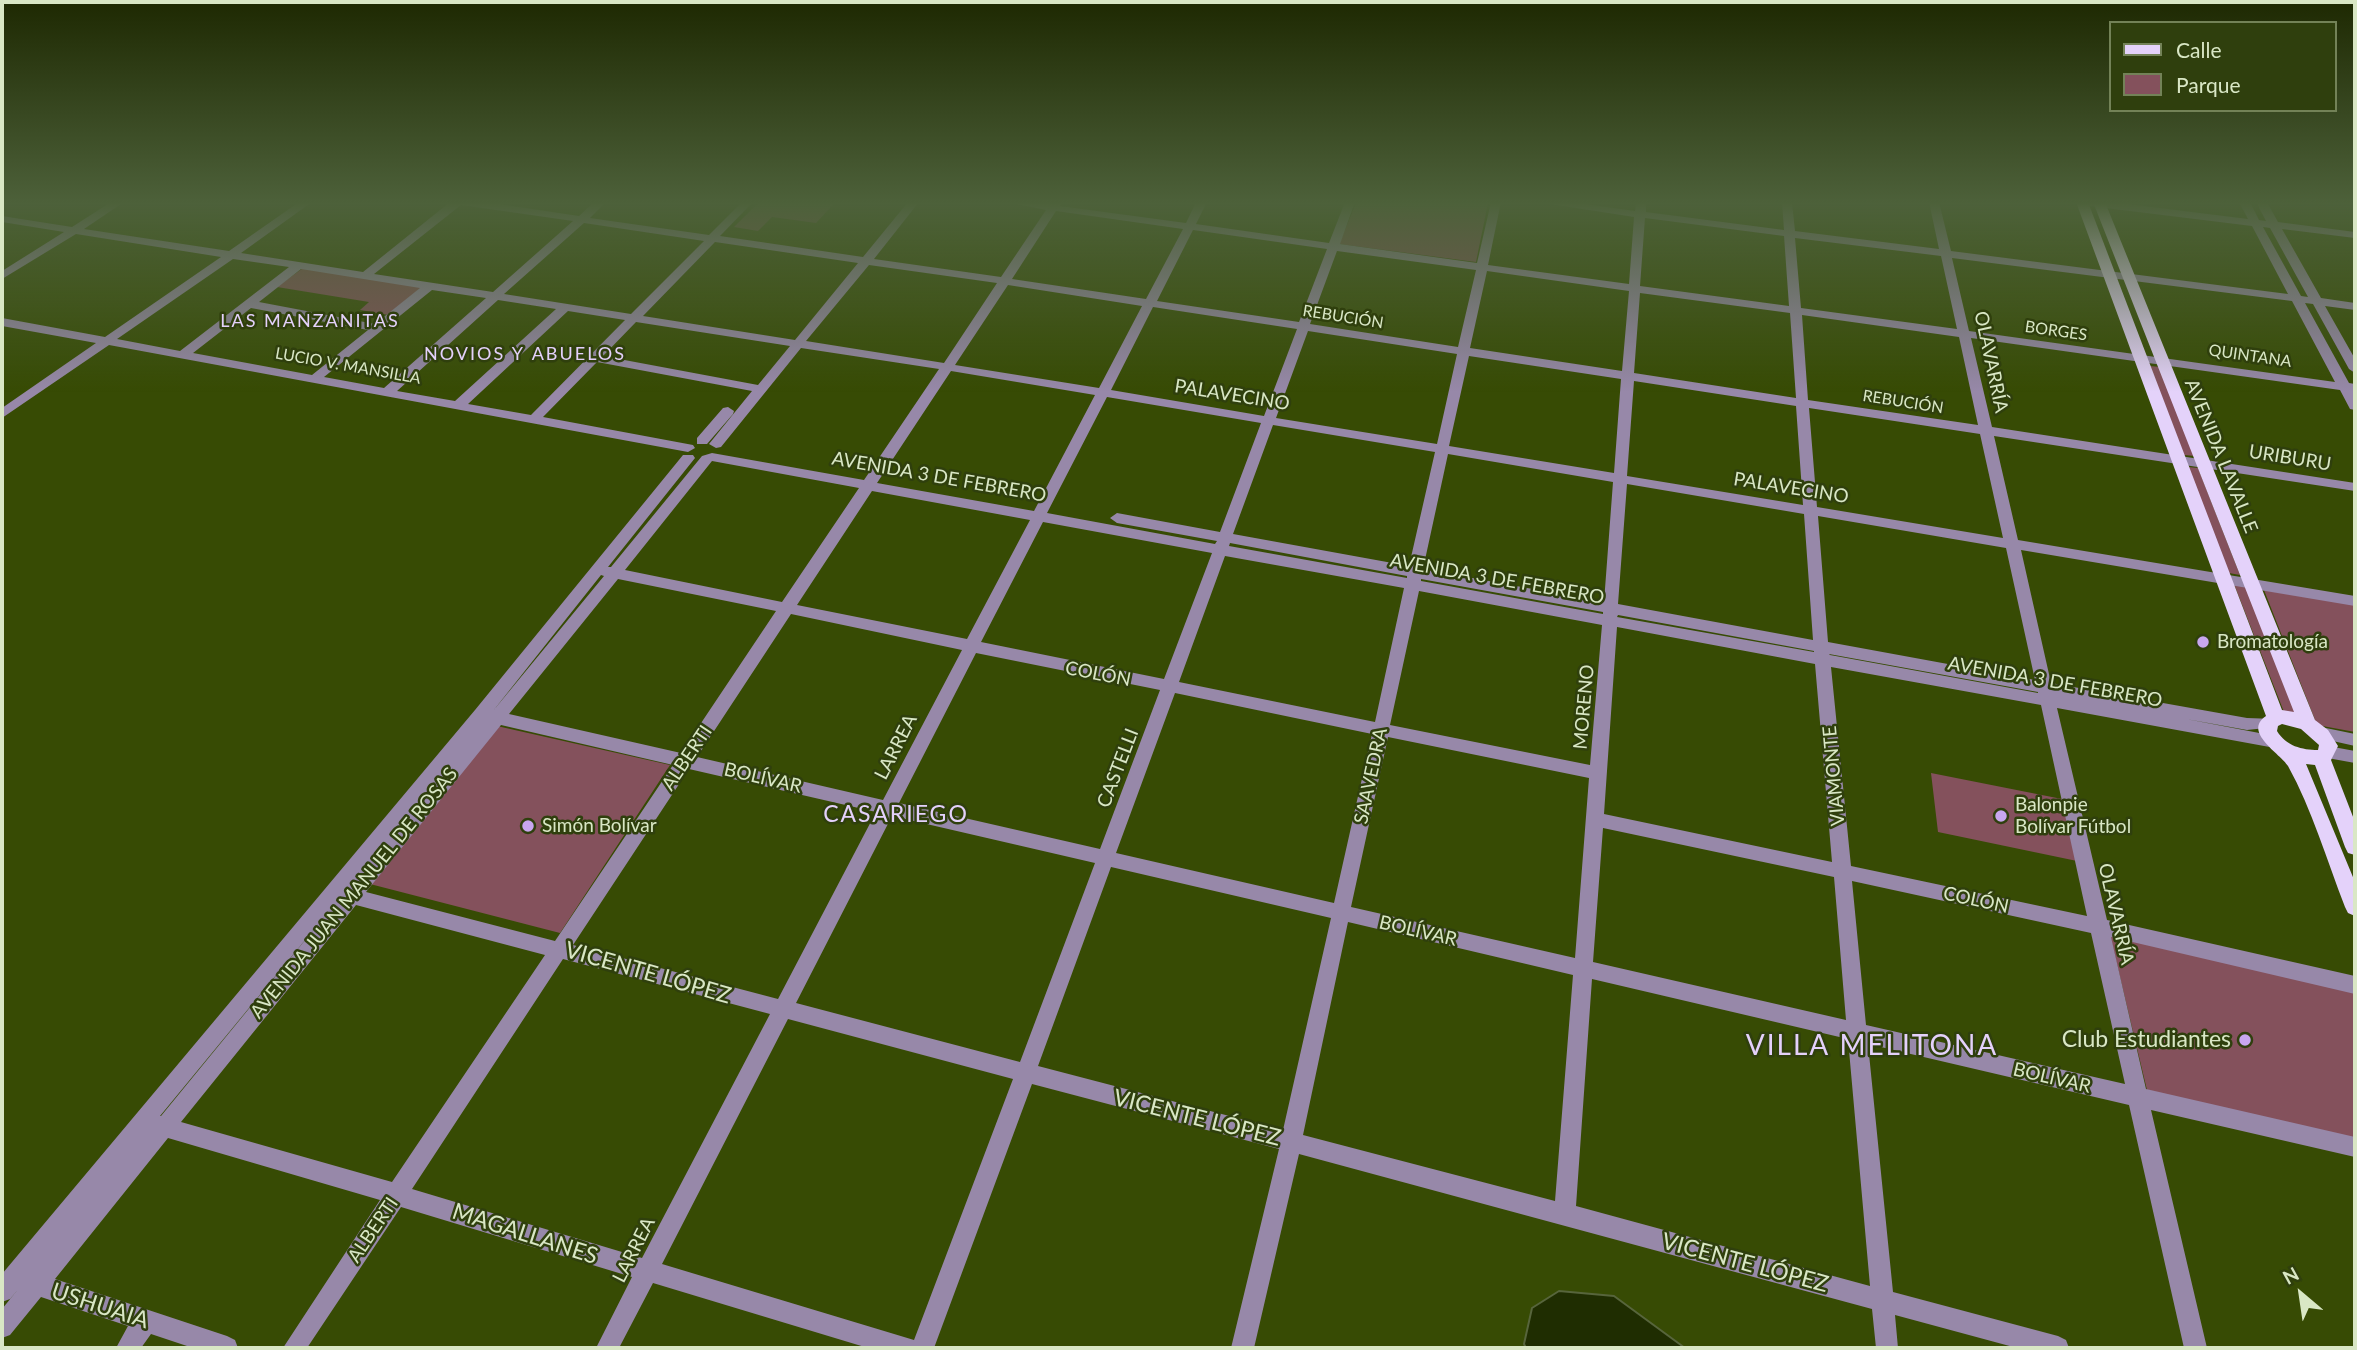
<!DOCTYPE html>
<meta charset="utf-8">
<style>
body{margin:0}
#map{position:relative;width:2357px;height:1350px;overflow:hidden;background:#374b04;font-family:Lato,sans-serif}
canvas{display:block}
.frame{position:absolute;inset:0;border:4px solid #d9e7c5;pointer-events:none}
.legend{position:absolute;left:2109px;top:21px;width:228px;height:91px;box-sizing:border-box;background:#2f3f0d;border:2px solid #738257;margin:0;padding:9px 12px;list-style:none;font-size:21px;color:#d9e7c5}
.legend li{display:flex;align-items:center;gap:14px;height:35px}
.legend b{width:35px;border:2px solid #738257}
.north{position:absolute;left:2266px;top:1259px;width:70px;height:70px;-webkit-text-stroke:5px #2f3f0d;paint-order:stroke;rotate:331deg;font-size:19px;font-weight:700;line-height:28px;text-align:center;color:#d9e7c5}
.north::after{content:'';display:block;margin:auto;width:24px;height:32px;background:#d9e7c5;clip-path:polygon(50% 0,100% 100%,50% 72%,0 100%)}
</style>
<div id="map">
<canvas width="2357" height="1350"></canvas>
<div class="frame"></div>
<ul class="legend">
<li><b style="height:9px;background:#e4d2fa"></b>Calle</li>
<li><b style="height:19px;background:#84515c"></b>Parque</li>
</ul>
<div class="north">N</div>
</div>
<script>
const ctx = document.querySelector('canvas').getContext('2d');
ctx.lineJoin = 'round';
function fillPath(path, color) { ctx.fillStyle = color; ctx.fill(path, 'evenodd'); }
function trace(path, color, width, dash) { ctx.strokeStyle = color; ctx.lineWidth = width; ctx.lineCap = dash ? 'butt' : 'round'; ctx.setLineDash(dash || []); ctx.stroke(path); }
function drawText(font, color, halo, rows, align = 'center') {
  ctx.font = font + ' Lato,sans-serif'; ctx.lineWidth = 5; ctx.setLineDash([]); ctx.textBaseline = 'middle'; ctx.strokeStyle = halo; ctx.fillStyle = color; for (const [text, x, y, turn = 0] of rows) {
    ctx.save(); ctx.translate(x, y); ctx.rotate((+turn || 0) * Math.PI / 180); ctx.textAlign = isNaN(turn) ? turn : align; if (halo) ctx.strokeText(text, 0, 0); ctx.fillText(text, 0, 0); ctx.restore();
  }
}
fillPath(new Path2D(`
 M758 203V202L835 203 816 223 772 217 758 231 734 227Z
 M1356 203H1488L1476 262 1339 244Z
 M303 268 422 287 389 315 360 310 369 302 277 287Z
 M2150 366 2160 367 2195 456 2184 455Z
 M2188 467 2198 468 2240 575 2229 573Z
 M2234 584 2246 586 2296 715 2284 712Z
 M2264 590 2355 605V732L2317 725Z
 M497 726 670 765 560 933 370 884Z
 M1931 773 2062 799 2077 861 1938 832Z
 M2110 935 2355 991V1140L2147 1090Z`), '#84515c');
const water = new Path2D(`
 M1559 1291 1614 1296 1685 1348H1526L1524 1344 1532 1308Z`);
fillPath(water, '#1f2d01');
trace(water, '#57653c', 2);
fillPath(new Path2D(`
 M111 202H124L84 229 229 251 299 202H312L241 253 363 272 450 202H486L579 216 594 202H606L590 218 709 235 742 202H753L720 236 863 257 908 202H919L874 259 1001 277 1046 210 1006 202H1062L1060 206 1186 223 1196 202H1207L1196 224 1329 243 1345 202H1355L1340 244 1477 263 1491 202H1501L1488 265 1629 284 1634 217 1537 202H1571L1635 211 1636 202H1646V212L1784 230 1782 202H1792L1795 231 1939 249 1929 202H1939L1951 251 2288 294 2252 226 2081 205 2076 202H2112L2248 219 2239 202H2250L2259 220 2266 221 2256 202H2267L2278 222 2355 232V238L2282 229 2321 298 2355 303V310L2325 306 2355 359V373L2349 369 2313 304 2305 303 2349 383 2355 384V410L2350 409 2340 390 1971 338 1992 427 2355 483V491L1994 436 2018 540 2355 596V606L2021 550 2051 683 2247 718 2275 719 2277 723 2275 727 2247 730 2186 719 2275 736 2281 737 2283 742 2281 747 2275 748 2057 708 2107 920 2355 976V994L2111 937 2146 1089 2355 1137V1157L2151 1110 2207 1348H2184L2129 1105 1868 1044 1893 1292 2058 1336 2066 1340 2069 1348H2017L1895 1315 1898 1348H1876L1872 1309 1299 1154 1254 1348H1231L1279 1149 1032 1084 934 1348H868L653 1283 619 1348H596L632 1277 401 1207 307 1348H283L380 1200 168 1138 55 1279 227 1336 235 1340 238 1348H193L151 1334 141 1348H116L128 1326 41 1297 10 1335 2 1338V1309L20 1287 10 1299 2 1302V1274L475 710 683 455H693L695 458 608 567H611L702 456 712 453 864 480 939 369 801 348 721 447 716 448 709 444 752 391 597 362 543 417 693 445 695 448 688 452 109 345 2 418V408L96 343 2 326V318L105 337 221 257 76 234 2 279V271L64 232 2 222V216L72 227ZM461 205 573 221 493 292 374 274ZM1056 211 1183 229 1146 299 1012 279ZM1645 218 1784 236 1789 306 1640 286ZM584 223 704 241 631 314 504 294ZM2263 227 2270 228 2308 297 2301 296ZM1193 230 1327 249 1299 322 1157 301ZM1795 238 1941 256 1957 329 1801 308ZM715 242 858 263 795 340 643 316ZM1337 251 1476 270 1458 347 1310 324ZM1952 258 2292 301 2335 382 1969 331ZM233 259 289 267 180 351 117 339ZM869 265 997 283 944 363 806 341ZM301 269 420 288 375 324 259 302ZM1487 271 1629 291 1622 371 1470 348ZM1008 285 1142 306 1099 388 955 365ZM432 290 486 298 384 388 324 377ZM1640 293 1790 313 1796 398 1634 373ZM498 300 556 309 455 401 397 391ZM1153 307 1297 329 1264 416 1111 390ZM251 308 368 330 312 375 193 353ZM568 311 625 320 531 415 468 404ZM1802 315 1959 337 1978 425 1808 400ZM636 322 790 346 758 385 603 356ZM1308 331 1457 354 1437 444 1276 418ZM1469 356 1621 379 1614 473 1449 446ZM951 371 1095 395 1034 511 877 483ZM1634 381 1796 406 1803 505 1627 476ZM1107 397 1261 423 1220 532 1117 513 1110 518 1117 523 1217 541 1215 544 1047 513ZM1809 408 1980 434 2003 538 1817 507ZM1273 425 1435 452 1409 566 1233 534ZM1448 454 1613 482 1604 602 1423 569ZM712 461 859 488 782 602 625 570ZM1627 484 1804 514 1813 640 1618 604ZM872 491 1030 520 967 639 797 605ZM1818 516 2006 548 2035 680 1828 642ZM1043 522 1212 553 1164 679 981 642ZM1230 543 1407 576V578L1229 546ZM1225 556 1404 588 1375 722 1179 682ZM601 575 604 576 493 711ZM618 579 776 611 681 753 509 714ZM1421 579 1603 612V614L1421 581ZM1419 591 1602 625 1590 765 1390 725ZM791 614 962 650 883 800 697 757ZM1618 615 1814 651V652L1617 617ZM1617 627 1815 664 1832 862 1604 814ZM976 653 1160 690 1100 849 899 803ZM1829 654 2038 692V693L1830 655ZM1831 667 2041 705 2087 916 1851 866ZM1175 693 1372 734 1334 903 1116 853ZM501 725 673 765 555 941 366 892ZM1388 737 1589 778 1575 958 1351 907ZM689 769 876 812 778 999 573 945ZM892 816 1095 863 1020 1062 796 1003ZM1603 828 1834 877 1846 1020 1593 962ZM1111 867 1331 918 1283 1130 1038 1066ZM1852 881 2091 933 2125 1084 1866 1025ZM338 900 161 1116H160ZM356 905 545 955 392 1182 181 1122ZM1348 922 1573 975 1555 1201 1303 1135ZM563 959 770 1014 642 1258 412 1189ZM1592 979 1848 1039 1870 1286 1576 1206ZM788 1019 1013 1079 914 1340 662 1264Z
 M728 407 734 411 733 414 707 444H697V438L723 408Z
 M2321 727 2355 734V746L2315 737 2313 733 2315 729Z
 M2328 746 2355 751V763L2322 757 2320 752 2322 747Z`), '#9788a9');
fillPath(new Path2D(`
 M2076 202H2088L2282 710 2294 712 2093 202H2105L2315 720 2328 730 2338 746 2331 760 2355 822V855L2348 853 2345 847 2315 765 2306 764 2355 882V916L2348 913 2345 907C2327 861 2312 809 2288 766 2281 754 2242 732 2266 716ZM2282 724 2301 729 2319 745 2318 750C2302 750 2286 746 2277 731L2278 726Z`), '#e4d2fa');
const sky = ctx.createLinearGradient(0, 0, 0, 392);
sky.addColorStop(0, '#1e2902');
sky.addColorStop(0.52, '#4d613a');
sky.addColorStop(1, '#4d613a00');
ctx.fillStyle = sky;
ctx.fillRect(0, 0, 2357, 392);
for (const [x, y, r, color] of [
 [2203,642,7,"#c8a6ef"],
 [2001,816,7,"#c8a6ef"],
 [528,826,7,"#c8a6ef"],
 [2245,1040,7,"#c8a6ef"]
]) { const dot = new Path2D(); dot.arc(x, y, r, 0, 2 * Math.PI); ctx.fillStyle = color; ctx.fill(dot); trace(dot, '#2f3f0d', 2.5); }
drawText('16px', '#d9e7c5', '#2f3f0d', [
 ["REBUCIÓN",1343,317,9],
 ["BORGES",2056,331,8],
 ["QUINTANA",2250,356,8],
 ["LUCIO V. MANSILLA",348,366,10],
 ["REBUCIÓN",1903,402,9]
]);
ctx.letterSpacing = '2px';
drawText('18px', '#e4d1fb', '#2f3f0d', [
 ["LAS MANZANITAS",310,321],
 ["NOVIOS Y ABUELOS",525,354]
]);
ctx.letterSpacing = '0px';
drawText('19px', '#d9e7c5', '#2f3f0d', [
 ["OLAVARRÍA",1991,362,78],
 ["PALAVECINO",1232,395,9],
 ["AVENIDA LAVALLE",2221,456,68],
 ["URIBURU",2290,458,9],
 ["AVENIDA 3 DE FEBRERO",939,477,10],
 ["PALAVECINO",1791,488,9],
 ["AVENIDA 3 DE FEBRERO",1497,579,10],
 ["COLÓN",1098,674,11],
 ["AVENIDA 3 DE FEBRERO",2055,682,10],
 ["MORENO",1584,707,-85],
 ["LARREA",896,747,-63],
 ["ALBERTI",687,758,-56],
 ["CASTELLI",1118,768,-69],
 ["SAAVEDRA",1371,776,-78],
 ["VIAMONTE",1834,776,-95],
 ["BOLÍVAR",763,778,13],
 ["AVENIDA JUAN MANUEL DE ROSAS",354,893,-51],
 ["COLÓN",1976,900,12],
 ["OLAVARRÍA",2116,914,77],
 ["BOLÍVAR",1418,931,13],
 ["BOLÍVAR",2052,1078,13],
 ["ALBERTI",373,1230,-56],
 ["LARREA",634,1250,-63]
]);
drawText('19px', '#d9e7c5', '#2f3f0d', [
 ["Bromatología",2217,642],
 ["Balonpie",2015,805],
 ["Bolívar Fútbol",2015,827],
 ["Simón Bolívar",542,826]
], 'left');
ctx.letterSpacing = '2px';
drawText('23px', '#e4d1fb', '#2f3f0d', [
 ["CASARIEGO",896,815]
]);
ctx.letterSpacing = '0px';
drawText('23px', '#d9e7c5', '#2f3f0d', [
 ["VICENTE LÓPEZ",648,973,16],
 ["VICENTE LÓPEZ",1197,1118,14],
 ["MAGALLANES",525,1234,18],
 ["VICENTE LÓPEZ",1745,1263,15],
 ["USHUAIA",100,1306,18]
]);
drawText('23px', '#d9e7c5', '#2f3f0d', [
 ["Club Estudiantes",2231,1040]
], 'right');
ctx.letterSpacing = '2px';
drawText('28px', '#e4d1fb', '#2f3f0d', [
 ["VILLA MELITONA",1872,1046]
]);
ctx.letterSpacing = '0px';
</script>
